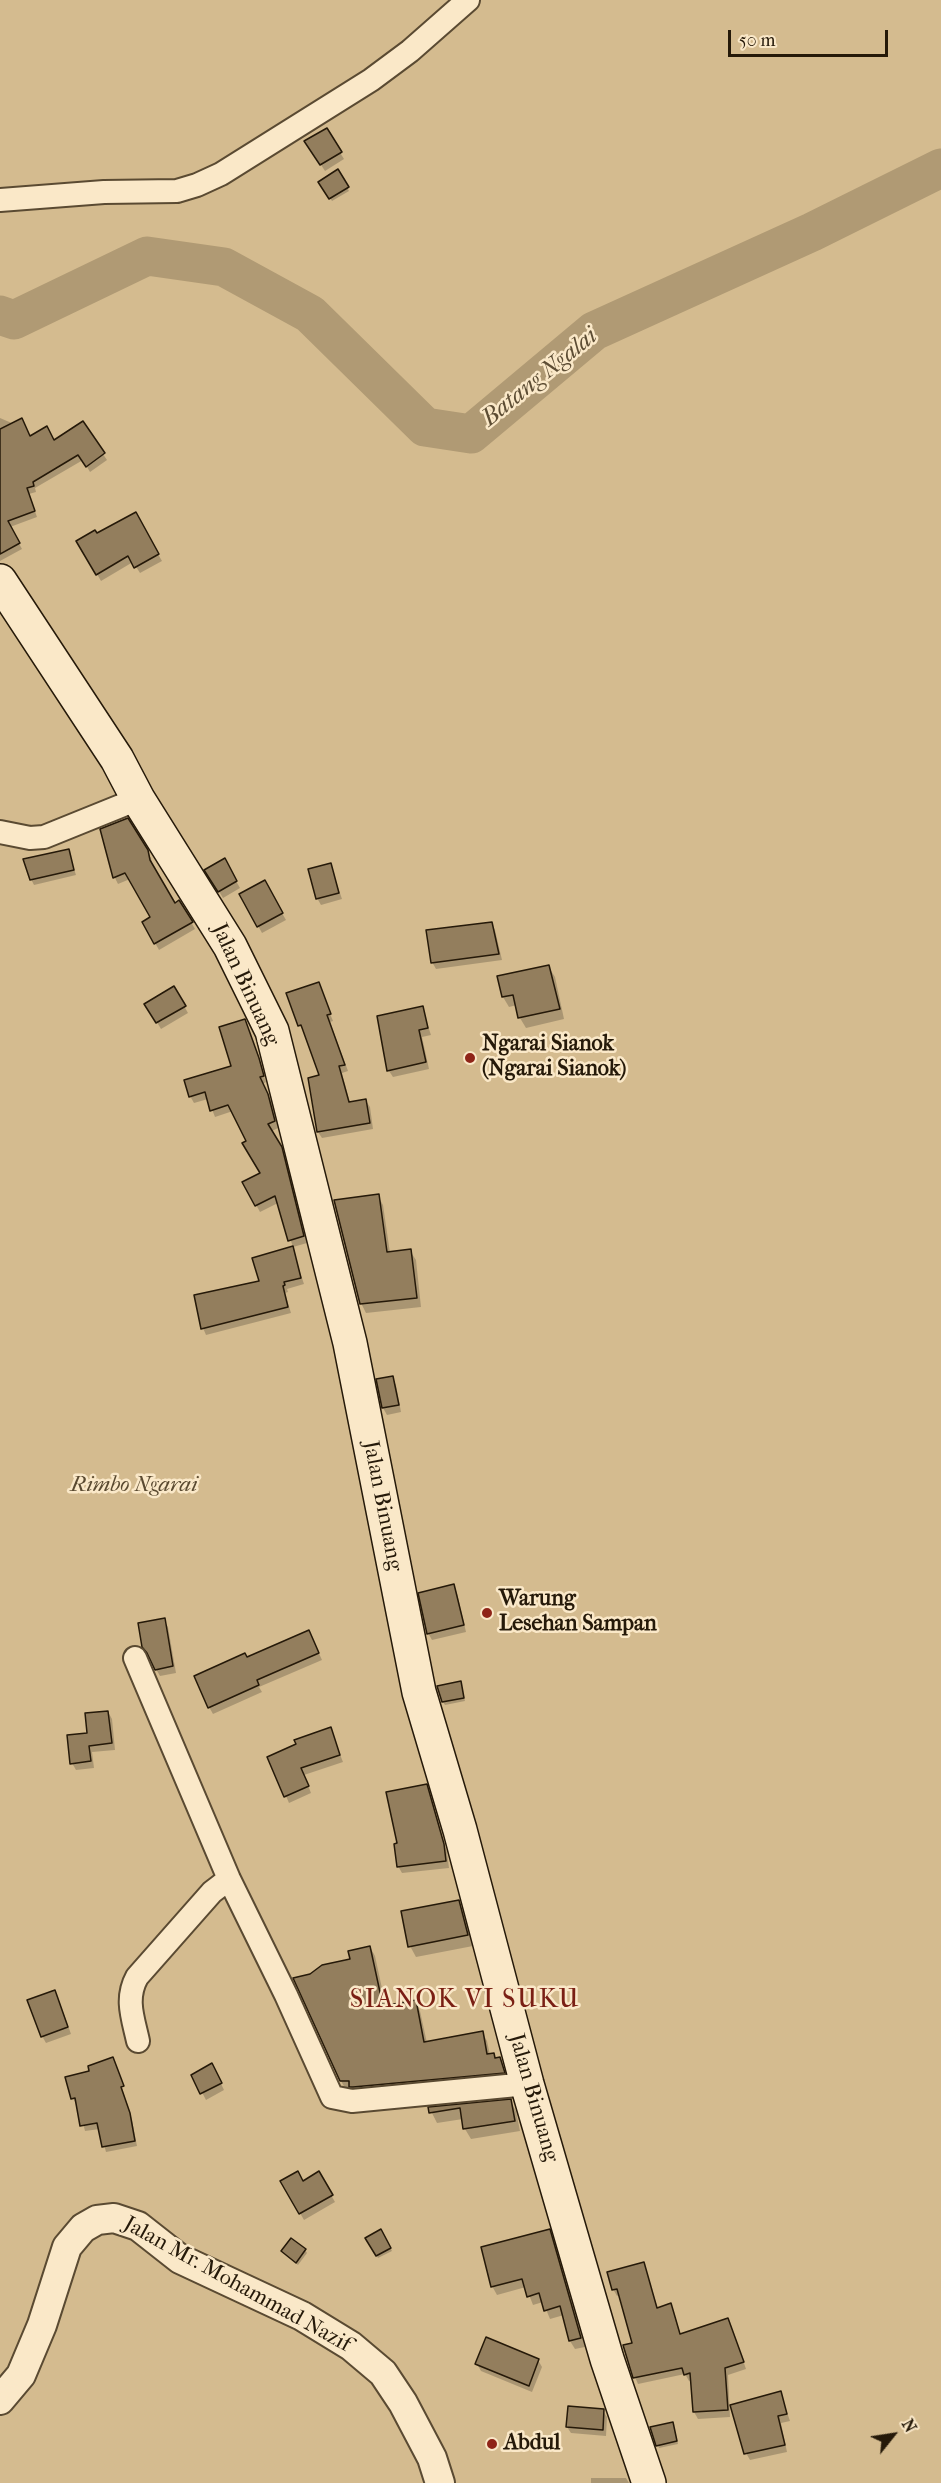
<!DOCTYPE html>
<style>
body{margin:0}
#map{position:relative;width:941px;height:2483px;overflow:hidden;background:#f8dcab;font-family:"IM FELL French Canon",serif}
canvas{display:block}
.north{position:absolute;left:863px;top:2405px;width:60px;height:60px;-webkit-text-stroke:4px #fae8c8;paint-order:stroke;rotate:60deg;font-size:16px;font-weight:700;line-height:24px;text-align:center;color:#251909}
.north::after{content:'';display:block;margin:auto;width:21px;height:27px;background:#251909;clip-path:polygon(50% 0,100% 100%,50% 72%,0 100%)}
.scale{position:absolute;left:728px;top:30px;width:160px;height:27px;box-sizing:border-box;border:3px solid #251909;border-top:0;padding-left:8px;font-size:18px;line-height:21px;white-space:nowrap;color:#251909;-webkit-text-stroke:4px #fae8c8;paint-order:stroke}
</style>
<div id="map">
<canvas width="941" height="2483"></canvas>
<div class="north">N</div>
<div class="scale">50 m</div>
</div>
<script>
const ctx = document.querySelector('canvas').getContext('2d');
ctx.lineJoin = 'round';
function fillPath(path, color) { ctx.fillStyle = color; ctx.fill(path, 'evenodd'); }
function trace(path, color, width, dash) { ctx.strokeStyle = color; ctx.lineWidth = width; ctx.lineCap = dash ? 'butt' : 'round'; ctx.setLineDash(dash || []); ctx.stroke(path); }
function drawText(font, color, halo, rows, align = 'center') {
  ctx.font = font + ' "IM FELL French Canon",serif'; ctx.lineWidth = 5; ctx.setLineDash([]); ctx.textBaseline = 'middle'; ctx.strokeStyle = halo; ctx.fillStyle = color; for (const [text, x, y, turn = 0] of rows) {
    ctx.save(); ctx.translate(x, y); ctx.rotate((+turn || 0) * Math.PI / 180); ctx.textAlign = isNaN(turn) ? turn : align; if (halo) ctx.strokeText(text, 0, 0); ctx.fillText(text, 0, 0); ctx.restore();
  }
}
fillPath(new Path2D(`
 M0 0H941V2483H0Z`), '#d4bb8f');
fillPath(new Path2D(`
 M326 130 344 159 325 171 306 142Z
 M338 171 349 191 332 201 320 182Z
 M0 418 14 424 30 437 54 442 82 423 107 460 90 472 83 460 35 488 36 492 29 494 37 517 10 527 22 549 0 561Z
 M135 514 162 561 140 573 133 562 101 581 78 541 97 535Z
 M127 820 151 858 153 868 174 905 179 902 195 929 159 950 144 923 152 918 130 879 118 884 115 878 102 830Z
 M68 850 76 875 34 885 31 879Z
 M224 860 240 888 223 898 206 870Z
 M330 864 342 899 321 905 317 898Z
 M264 882 286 920 262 933 241 895Z
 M491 923 495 930 502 960 436 969 432 962Z
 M548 966 555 977 564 1019 526 1028 520 1018 517 1005 509 1007 503 997Z
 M318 984 333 1021 330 1022 348 1071 342 1073 350 1103 366 1101 370 1107 373 1129 322 1138 318 1132 321 1076 305 1031 299 1025Z
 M174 988 188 1013 161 1029 146 1004Z
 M422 1008 431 1035 422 1037 429 1069 393 1077 389 1071Z
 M245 1021 266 1082 262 1084 272 1102 278 1128 270 1132 285 1156 307 1243 293 1247 278 1203 260 1212 244 1183 262 1173 233 1111 215 1117 208 1099 194 1103 190 1096 233 1067Z
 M378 1196 383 1205 390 1253 410 1251 416 1260 421 1307 366 1313 361 1303Z
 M292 1248 304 1284 287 1289 288 1292 285 1293 291 1313 206 1335 203 1328 261 1283Z
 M392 1378 396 1385 401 1412 387 1415 383 1408 378 1381Z
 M454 1586 457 1593 466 1632 432 1640 428 1633Z
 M164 1620 168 1627 176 1673 160 1676 156 1669Z
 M312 1638 322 1660 259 1687 262 1692 213 1714 209 1707 246 1659Z
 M460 1683 465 1701 445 1705 443 1702Z
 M108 1712 112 1719 115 1750 92 1752 94 1768 76 1770 72 1763 89 1735Z
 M330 1729 343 1762 304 1775 311 1793 289 1803 269 1757Z
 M426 1785 447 1852 449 1868 402 1873 398 1866 399 1844Z
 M458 1901 464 1912 473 1946 416 1957 410 1946Z
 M370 1947 375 1956 386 2007 415 2002 420 2011 427 2043 482 2032 487 2041 490 2055 495 2059H500L508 2081 356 2095 352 2089 346 2090 341 2081 311 1976 352 1960Z
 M58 1998 71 2034 46 2043 42 2036Z
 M113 2059 132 2120 137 2146 106 2152 100 2129 85 2131 78 2103 76 2104 73 2098 91 2072Z
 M212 2065 224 2090 206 2100 193 2075Z
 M510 2101 516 2111 520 2131 471 2139 465 2129 463 2119 437 2123 430 2109Z
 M319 2174 335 2202 304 2220 282 2182 303 2183Z
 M381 2231 392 2251 378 2258 368 2239Z
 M549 2231 554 2240 585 2347 575 2349 570 2341 564 2315 550 2319 543 2302 533 2305 526 2287 497 2295 492 2286Z
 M305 2250 307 2253 298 2265 283 2252Z
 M643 2263 658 2309 670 2305 681 2335 727 2319 731 2326 746 2369 728 2375 730 2417 698 2419 694 2412 692 2380 689 2381 685 2374 638 2384 635 2377 634 2344 620 2295 617 2296 613 2289Z
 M538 2360 542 2367 532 2392 481 2371 477 2364Z
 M780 2392 790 2421 781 2423 787 2452 750 2460 746 2453Z
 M603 2411 607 2417 606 2436 571 2433 567 2427Z
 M674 2427 678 2444 659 2448 658 2445Z
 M591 2478H626L629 2483H591Z`), '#0003');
trace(new Path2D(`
 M0 315 14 320 147 256 224 267 310 314 425 427 471 434 594 331 812 232 941 168`), '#b09a74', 39);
const building = new Path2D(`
 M327 128 342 152 320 165 304 141Z
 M338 169 349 187 329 199 318 182Z
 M22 418 30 436 47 426 54 440 83 421 105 453 86 467 78 455 33 482 34 486 27 488 35 511 8 521 20 543 0 554V429Z
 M136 512 159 554 134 568 128 556 96 575 76 541 95 530 97 533Z
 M128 818 148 850 150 860 175 903 179 900 193 922 154 944 142 922 150 917 125 873 113 878 100 829Z
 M69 849 74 870 30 880 23 859Z
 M225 858 237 881 218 892 204 870Z
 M331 863 339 893 316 899 308 869Z
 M265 880 283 913 257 927 239 894Z
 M492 922 499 954 431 963 426 930Z
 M549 965 560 1009 518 1018 513 995 502 997 497 976Z
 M319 982 331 1014 327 1015 345 1065 339 1066 349 1102 366 1099 370 1123 317 1132 308 1078 319 1075 301 1025 298 1026 286 993Z
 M174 986 186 1006 156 1023 144 1004Z
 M423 1006 428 1028 419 1030 426 1062 387 1071 377 1016Z
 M245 1019 259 1058 264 1076 260 1077 268 1094 275 1121 268 1124 282 1147 304 1236 288 1241 275 1196 255 1206 242 1182 260 1173 242 1143 246 1141 228 1105 210 1111 205 1092 189 1097 184 1080 231 1066 219 1027Z
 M379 1194 387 1252 411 1249 417 1298 360 1304 334 1200Z
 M293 1246 301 1278 284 1282 285 1285 283 1286 288 1307 201 1329 194 1295 259 1281 252 1258Z
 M393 1376 399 1405 382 1408 376 1379Z
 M454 1584 464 1625 427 1634 418 1593Z
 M165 1618 173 1666 155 1670 147 1653 142 1647 138 1623Z
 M309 1630 319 1653 257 1680 259 1685 208 1708 194 1676 245 1653 247 1657Z
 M461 1681 464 1698 442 1702 437 1686Z
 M108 1711 112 1743 89 1746 91 1761 70 1764 67 1735 87 1733 85 1713Z
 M331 1727 340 1755 301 1768 309 1786 284 1797 267 1757 296 1744 294 1740Z
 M427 1784 444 1844 446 1861 397 1867 394 1844 397 1843 386 1792Z
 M459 1900 468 1935 408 1947 401 1911Z
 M370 1946 383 2006 416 2000 424 2042 483 2031 487 2054 494 2053 495 2058 500 2057 505 2073 353 2087H349V2081H340L293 1978 310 1974 322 1965 350 1959 348 1951Z
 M55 1990 68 2027 41 2037 27 2000Z
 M113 2057 124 2086 121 2087 130 2113 135 2141 102 2147 97 2123 80 2126 75 2098 71 2099 65 2077 89 2071 88 2066Z
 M212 2063 222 2083 200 2094 191 2075Z
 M511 2099 515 2121 463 2129 460 2108 429 2113 428 2107Z
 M298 2171 303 2181 319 2171 333 2195 299 2214 280 2181Z
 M381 2229 391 2248 376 2256 365 2238Z
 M550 2229 581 2338 569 2341 560 2306 544 2311 539 2293 527 2297 522 2279 491 2287 481 2247Z
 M291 2238 306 2249 296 2263 281 2251Z
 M644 2262 657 2308 671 2303 680 2334 728 2318 744 2362 725 2368 728 2410 693 2412 690 2373 684 2375 682 2368 633 2378 623 2345 632 2343 617 2289 612 2290 607 2272Z
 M486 2337 539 2359 529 2386 475 2364Z
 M781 2391 787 2414 778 2416 785 2445 744 2454 730 2405Z
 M568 2406 604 2409 603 2430 566 2427Z
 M673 2422 677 2441 656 2446 650 2427Z`);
fillPath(building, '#937e5d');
trace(building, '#251909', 1.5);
const minor = new Path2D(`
 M0 200 104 192 177 191 197 185 221 174 371 80 410 51 468 0
 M0 832 30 838 44 837 138 799
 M135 1658 229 1879 286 1995 332 2097 352 2101 527 2084
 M138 2041C133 2018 125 1999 137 1977L212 1892 229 1879`);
const tertiary = new Path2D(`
 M0 2400 21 2375 42 2325 67 2247 83 2228 97 2220 114 2218 138 2226 180 2259 302 2316 351 2346 383 2373 403 2403 432 2458 440 2483`);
const secondary = new Path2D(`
 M0 581 117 759 138 799 230 946 272 1031 350 1343 419 1692 460 1830 527 2084 607 2359 649 2483`);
trace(minor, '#5a4a32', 26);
trace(tertiary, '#5a4a32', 32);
trace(secondary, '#251909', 36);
trace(minor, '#fae8c8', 22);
trace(tertiary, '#fae8c8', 28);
trace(secondary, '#fae8c8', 33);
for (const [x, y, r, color] of [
 [470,1058,6,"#8f2418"],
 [487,1613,6,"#8f2418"],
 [492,2444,6,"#8f2418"]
]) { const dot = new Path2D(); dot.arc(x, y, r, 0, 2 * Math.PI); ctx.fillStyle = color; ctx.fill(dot); trace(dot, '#fae8c8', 2); }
drawText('22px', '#251909', '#fae8c8', [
 ["Jalan Binuang",245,985,65],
 ["Jalan Binuang",382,1506,79],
 ["Jalan Binuang",533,2098,74],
 ["Jalan Mr. Mohammad Nazif",237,2285,29]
]);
drawText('bold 22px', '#251909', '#fae8c8', [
 ["Ngarai Sianok",482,1045],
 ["(Ngarai Sianok)",482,1070],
 ["Warung",499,1600],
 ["Lesehan Sampan",499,1625],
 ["Abdul",504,2444]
], 'left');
drawText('italic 22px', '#5a4a31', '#fae8c8', [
 ["Rimbo Ngarai",134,1486]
]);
drawText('italic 24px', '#5d4d34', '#fae8c8', [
 ["Batang Ngalai",540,378,-39]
]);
ctx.letterSpacing = '1.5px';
drawText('26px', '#7a1f14', '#fae8c8', [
 ["SIANOK VI SUKU",465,2001]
]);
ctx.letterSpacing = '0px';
</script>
